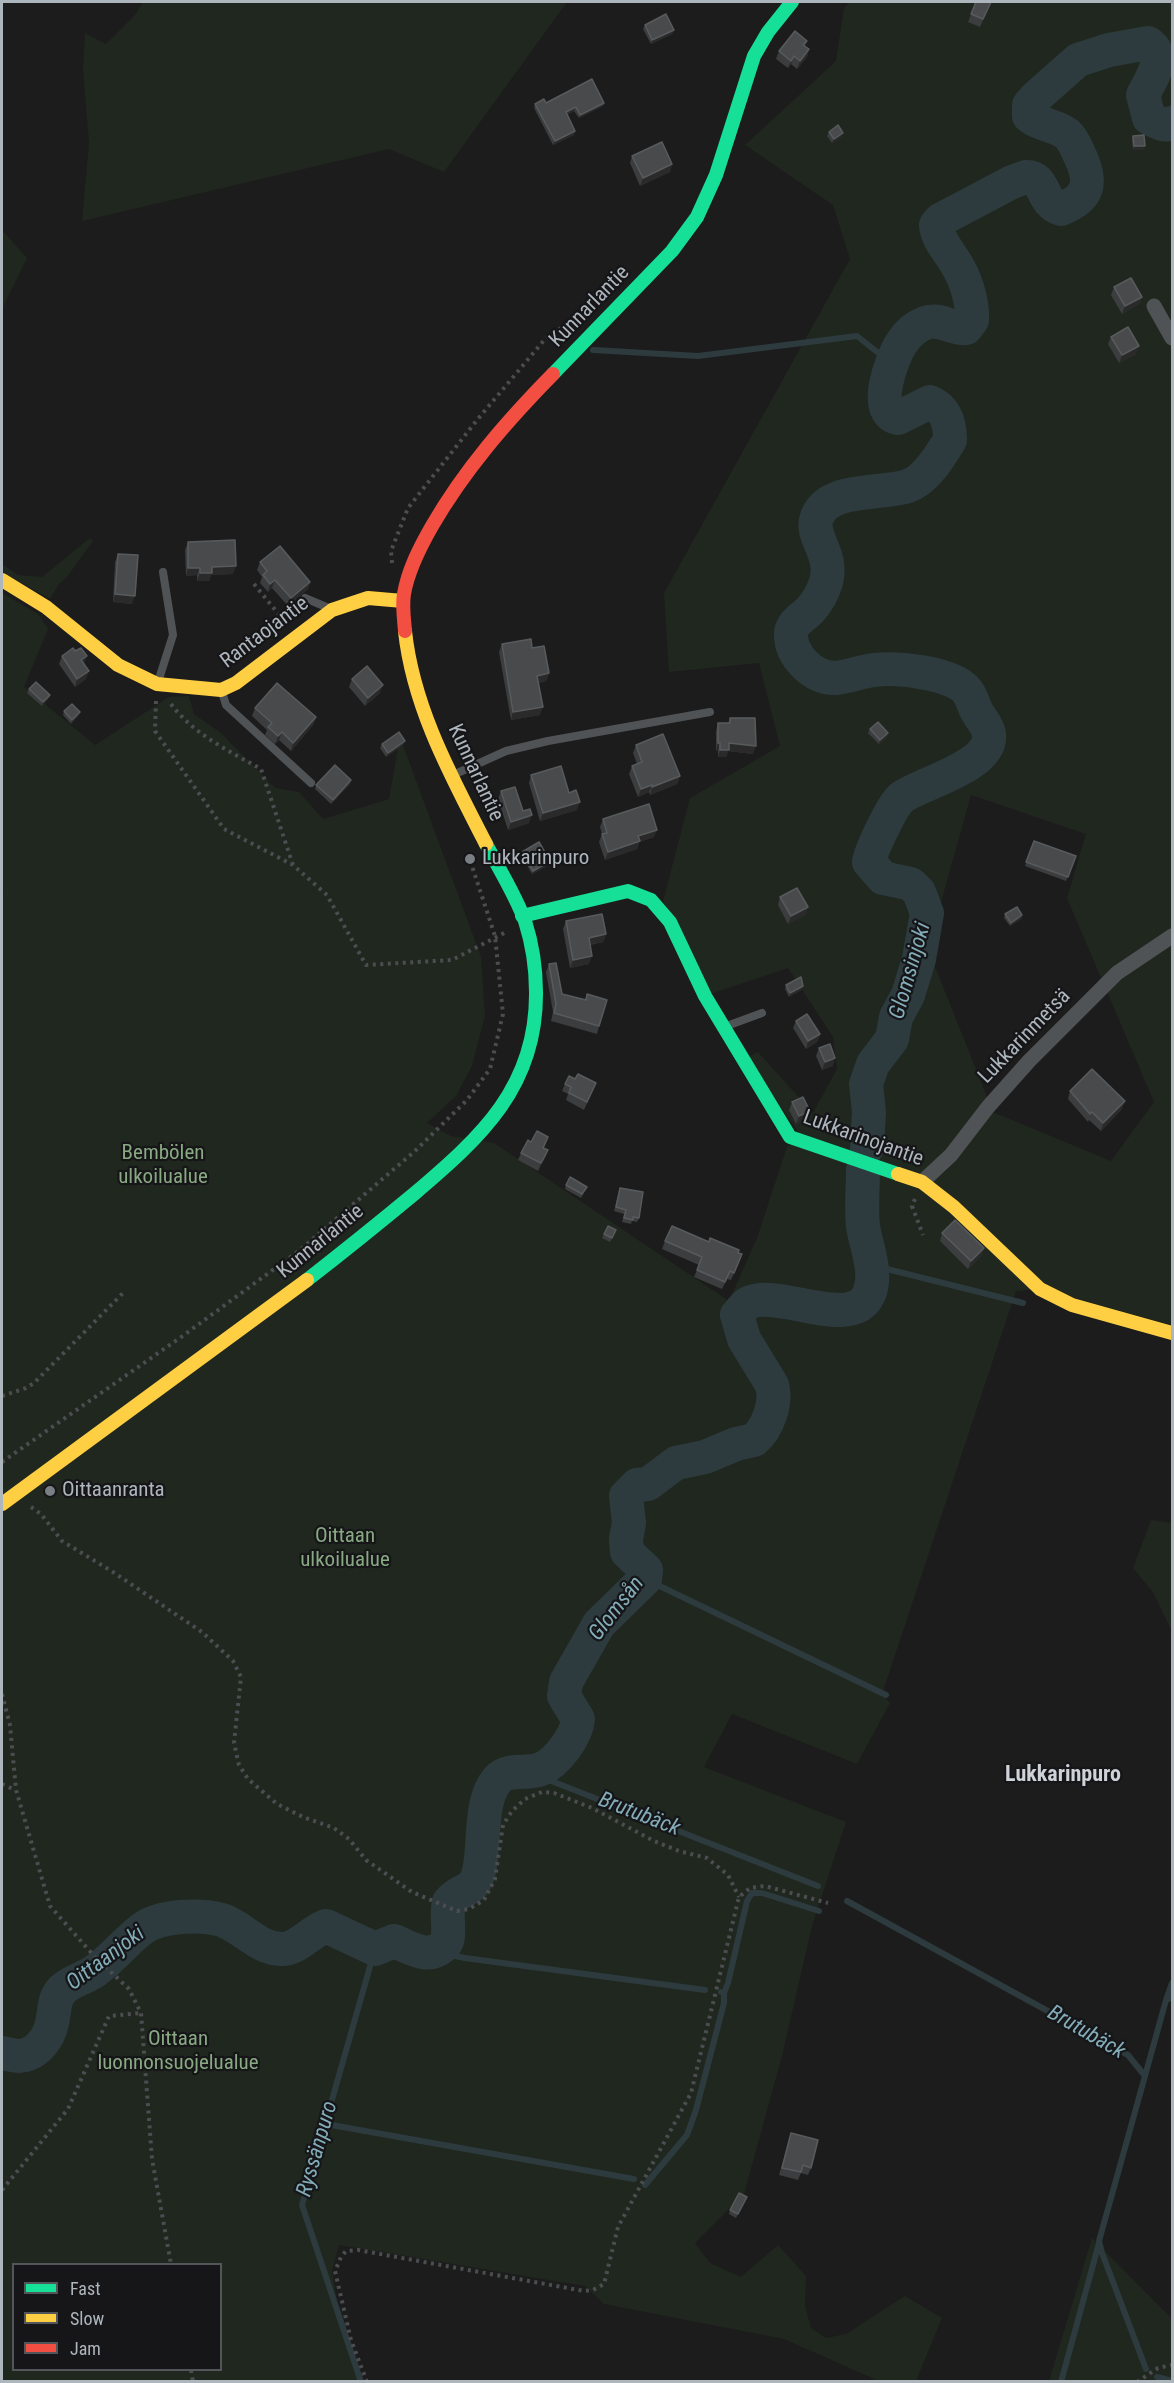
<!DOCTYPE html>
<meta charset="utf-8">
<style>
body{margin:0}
#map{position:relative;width:1174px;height:2383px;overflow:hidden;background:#1c1c1c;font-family:"Roboto Condensed",sans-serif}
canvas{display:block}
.frame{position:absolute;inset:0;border:3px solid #adb5bd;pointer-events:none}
.legend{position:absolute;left:12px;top:2263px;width:210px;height:108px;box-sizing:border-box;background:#161618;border:2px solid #52565a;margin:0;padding:8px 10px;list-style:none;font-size:18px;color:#adb5bd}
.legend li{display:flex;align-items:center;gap:12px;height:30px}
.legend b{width:30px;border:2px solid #52565a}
</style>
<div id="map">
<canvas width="1174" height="2383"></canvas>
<div class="frame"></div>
<ul class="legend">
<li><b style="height:8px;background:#16e098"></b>Fast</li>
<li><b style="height:8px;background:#ffcf43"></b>Slow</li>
<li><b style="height:8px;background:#f24e42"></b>Jam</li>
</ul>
</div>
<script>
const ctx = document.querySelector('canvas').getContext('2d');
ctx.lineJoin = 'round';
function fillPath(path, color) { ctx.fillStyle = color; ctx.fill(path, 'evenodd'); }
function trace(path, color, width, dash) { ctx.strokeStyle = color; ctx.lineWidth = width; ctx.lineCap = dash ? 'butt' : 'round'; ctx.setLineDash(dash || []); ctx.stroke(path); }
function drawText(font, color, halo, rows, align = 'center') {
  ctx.font = font + ' "Roboto Condensed",sans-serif'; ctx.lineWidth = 4.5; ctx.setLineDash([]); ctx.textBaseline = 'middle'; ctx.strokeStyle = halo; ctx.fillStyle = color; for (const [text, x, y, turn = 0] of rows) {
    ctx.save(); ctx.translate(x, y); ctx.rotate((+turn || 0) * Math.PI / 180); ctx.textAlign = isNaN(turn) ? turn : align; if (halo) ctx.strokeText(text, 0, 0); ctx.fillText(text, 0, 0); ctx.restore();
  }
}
fillPath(new Path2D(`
 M143 2H567L444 172 389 149 82 221 89 143 83 69 85 33 106 44 135 15Z
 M850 2H1172V1325L1040 1289 1016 1291 882 1694 890 1703 857 1764 732 1714 704 1767 846 1822 812 1926 782 2056 744 2194 695 2243 710 2263 741 2277 778 2245 806 2276 805 2306 811 2328 826 2338 846 2334 905 2296 942 2318 916 2381H879L784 2339 604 2304 585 2286 339 2245 332 2271 341 2326 360 2381H2V895H4L2 888V593L38 614 48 629 24 687 95 745 169 697 189 696 194 714 221 733 275 788 299 792 323 819 389 799 400 737 481 957 485 1016 472 1066 456 1096 427 1123 451 1136 494 1143 729 1301 757 1238 787 1147 799 1133 746 1058 758 1052 813 1113 837 1069 833 1037 788 968 710 994 663 901 690 798 780 746 759 663 669 672 664 593 850 259 833 205 745 145 836 61 844 8ZM971 795 1086 834 1067 898 1154 1102 1111 1161 993 1112 928 949ZM14 2264H220V2370H14Z
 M2 230 27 258 2 309Z
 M90 538 93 541 67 577 59 584 50 599 2 572V564L18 575 42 577Z
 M1151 1520 1172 1523V1632L1153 1592 1133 1568Z
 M1092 2238 1172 2319V2381L1117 2382 1115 2379 1112 2382 1049 2381Z`), '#20271f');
trace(new Path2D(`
 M593 350 698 356 857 336 891 363
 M871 1265 1023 1303
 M645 1579 886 1695
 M526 1771 818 1886
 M847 1901 1128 2055 1145 2076 1099 2241 1102 2253 1146 2369
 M435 1952 465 1958 705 1990
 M721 1992 724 1993 728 1983 747 1901 752 1893H762L819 1911
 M1166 2000 1172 1983
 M1145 2076 1166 2000 1172 1997
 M326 2124 634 2179
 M645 2185 687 2135 696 2110 724 2003V1993
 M1157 2377 1172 2381
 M361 2382 302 2205 375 1949
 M1061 2382 1099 2243`), '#2d3b3f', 6);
trace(new Path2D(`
 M867 1148 869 1112 866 1084 873 1064 892 1039 896 1017 908 995 919 959 927 913 919 892 911 884 883 878 869 862C871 850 892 806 901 798 920 783 993 767 989 734 988 726 980 718 976 710 972 702 971 693 963 687 946 673 897 667 875 670 862 671 848 677 835 678 813 678 790 656 791 633 792 622 804 617 811 609 818 601 823 592 826 582 834 553 809 536 817 517 829 486 883 495 908 486 926 480 941 455 950 440 950 423 946 409 930 402L898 418C871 413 892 358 901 344 907 334 915 327 925 323 939 317 953 330 966 328L972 320C973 301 965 277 955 262 948 250 937 239 936 225L940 220 1012 182 1026 177C1046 176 1040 203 1061 209 1089 198 1092 183 1081 158 1077 150 1074 140 1067 134 1056 125 1039 125 1029 116V105L1035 98 1078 60 1109 50 1148 43C1168 56 1151 79 1143 95L1149 118C1157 122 1164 127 1172 123
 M2 2053C7 2054 14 2056 19 2056 37 2055 49 2038 52 2023 55 2011 53 1998 63 1989 72 1981 85 1978 95 1971 112 1959 126 1941 142 1929 160 1915 201 1914 222 1920 243 1927 259 1950 283 1949 299 1948 310 1932 326 1926L375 1949 394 1941C410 1947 427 1960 442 1947 446 1944 448 1940 448 1935 449 1923 446 1914 449 1902 457 1891 474 1891 478 1875 486 1848 478 1803 497 1780 508 1767 527 1775 541 1769 557 1763 577 1735 578 1719L564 1696 566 1682 599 1624 645 1579 646 1570 627 1552 626 1539 629 1523 626 1496 637 1485 648 1484 676 1463 705 1457 736 1444 754 1440C768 1428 777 1403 772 1385L744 1339 737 1315C740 1312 743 1307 747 1304 774 1286 852 1333 869 1294 878 1272 866 1247 863 1226 861 1208 863 1188 863 1170`), '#2d3b3f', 34);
trace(new Path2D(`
 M392 563 391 551 408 508 477 420 546 338 584 313
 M254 584 281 617 288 620
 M156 701 155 731 224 829 293 865 327 895 366 965 452 960 508 931
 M171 704C193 734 229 751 261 769L293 865
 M915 1199 912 1206 923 1235
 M2 1396 26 1388 34 1383 124 1292
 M2 1462 184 1335 300 1250 415 1151 467 1100 490 1069 503 1014 495 936 470 860
 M31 1507 41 1514 62 1541 113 1572 202 1632 233 1661 241 1677 234 1743 239 1765 248 1779 277 1804 303 1817 334 1828 349 1839 366 1860 412 1892 457 1911 469 1909 484 1900 495 1879 503 1825 512 1811 525 1799 542 1792 554 1793 592 1808 654 1841 679 1851 707 1858 728 1875 739 1897
 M2 1694 10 1725 16 1790 50 1906 95 1957 129 1989 141 2013 152 2159 171 2264
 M2 1784 15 1790
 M2 2190 68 2109 109 2016 141 2013
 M191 2370 193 2382
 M367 2382 351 2340 335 2271 341 2257 346 2251 358 2250 584 2291 593 2290 604 2284 618 2227 691 2093 739 1897 750 1888 765 1886 828 1903
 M1137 2382 1158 2368 1172 2365`), '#4c4d50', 4, [3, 4.5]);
trace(new Path2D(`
 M305 598 331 609
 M158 682 173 635 163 572
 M222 692 226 705 311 783
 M453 775 506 751 548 741 710 712
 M724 1027 762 1013`), '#505355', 8);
trace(new Path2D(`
 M1154 306 1172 338
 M922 1182 951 1155 988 1107 1029 1061 1117 973 1172 936`), '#505355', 15);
trace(new Path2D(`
 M553 374 672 251 697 217 716 175 754 56 768 32 792 2
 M522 916 628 891 651 900 670 922 705 996 790 1137 898 1174
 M307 1280C343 1252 379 1223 414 1194 481 1137 537 1087 536 992 536 968 532 943 525 921 515 894 499 869 486 844`), '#16e098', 14);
trace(new Path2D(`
 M2 580 46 607 118 665 157 684 221 690 236 683 332 610 368 598 403 601
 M405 631C413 707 451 776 486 844
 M898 1174 922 1182 954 1207 1040 1289 1072 1305 1172 1333
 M2 1504 307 1280`), '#ffcf43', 14);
trace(new Path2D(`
 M405 631C404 618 402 606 404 594 408 570 420 547 432 526 465 469 507 421 553 374`), '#f24e42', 14);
fillPath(new Path2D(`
 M976 2H991L980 27 968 22Z
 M645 25 674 30 672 34 651 44 643 29Z
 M807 41 805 46 809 49 807 57 797 69 791 64 788 68 776 59 779 51Z
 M546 103H604L603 106 579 118 574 111 567 115 575 131 574 135 553 145 534 108 535 104Z
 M829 132 842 136 832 143 827 136Z
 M1133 136 1143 150H1133L1132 140Z
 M632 156 672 164 670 172 640 186 630 163Z
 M1114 287 1142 297 1139 304 1122 314 1111 295Z
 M1111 337 1136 354 1119 363 1108 344Z
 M188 542 233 574 211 575 209 581H197V575L186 576 185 550Z
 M118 554 132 604 113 602 115 562Z
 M260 562 310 582 308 589 288 606 272 588 268 592 260 583 262 577 257 570Z
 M502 644 532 648 549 673 546 681 538 683 540 715 511 720 499 652Z
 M62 656 84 664 86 679 75 687 59 664Z
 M352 679 380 693 365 706 349 687Z
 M29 689 50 695 48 699 42 706 27 693Z
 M255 708 316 717 313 725 291 751 279 740 275 744 265 735 267 730 252 716Z
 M64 711 78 716 71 724 63 715Z
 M730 718 753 754 728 751 726 757H718V751H716V731L718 723H728Z
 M870 729 887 737 879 744 868 733Z
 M405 741 403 745 386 757 380 748 382 744Z
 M636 745 680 776 677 784 650 795 649 792 638 797 629 774 632 766 637 764 633 753Z
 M531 775 569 793 577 810 540 821 529 783Z
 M350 784 331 804 315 789 316 785Z
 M501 791 523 811 529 823 508 830 498 799Z
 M603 819 654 837 639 842 637 849 605 860 599 842 602 834 600 827Z
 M1034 841 1076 856 1066 881 1025 866Z
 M522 852 550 861 549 865 532 874 521 855Z
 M780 897 808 907 805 915 788 924 778 905Z
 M1005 914 1022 915 1021 919 1010 926 1004 918Z
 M566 921 606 934 603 942 590 945 589 964 570 968 563 929Z
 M549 964 562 994 585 1000 587 994 599 1026 597 1034 551 1021 553 1012 546 972Z
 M786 985 803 986 801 990 789 997 785 989Z
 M796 1021 820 1034 817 1042 806 1049 793 1028Z
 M819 1048 833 1066 822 1070 816 1056Z
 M575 1079 596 1083 584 1110 566 1100 568 1094 562 1091 565 1084Z
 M1070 1091 1122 1109 1101 1131 1089 1120 1088 1122 1068 1099Z
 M792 1102 807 1118 796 1124 789 1110Z
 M548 1137 544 1148 548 1150 545 1158 538 1171 518 1160 521 1153 531 1142Z
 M566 1185 587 1187 581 1198 565 1189Z
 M620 1188 639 1218 637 1222 632 1221 631 1224 622 1222 624 1214 614 1211Z
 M942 1233 984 1248 981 1256 968 1269 940 1241Z
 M604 1234H614L610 1242 602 1238Z
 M665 1241 709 1242 738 1253 739 1262 731 1280 727 1279 722 1289 694 1277 699 1265 662 1249Z
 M791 2133 811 2168 808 2175 801 2173 798 2180 779 2175Z
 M745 2201 736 2218 729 2214 730 2210Z`), '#3c3d3e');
fillPath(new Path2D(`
 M674 30 672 34 651 44 652 40Z
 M809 49 807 57 797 69 800 61Z
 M794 56 791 64 788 68 791 61Z
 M604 103 603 106 579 118 580 115Z
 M576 107 574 111 564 116 566 112Z
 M575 131 574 135 553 145 555 141Z
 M843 133 842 136 832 143 834 139Z
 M1134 146H1145L1143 150H1133Z
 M672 164 670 172 640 186 643 178Z
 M1142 297 1139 304 1122 314 1125 306Z
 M1139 346 1136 354 1119 363 1122 355Z
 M236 566 233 574 211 575 209 581H197L200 573 212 567Z
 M188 568H200L197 575 186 576Z
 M275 580 272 588 268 592 270 584Z
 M310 582 308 589 288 606 291 598Z
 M115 594 135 596 132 604 113 602Z
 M87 656 84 664 81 660Z
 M89 671 86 679 75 687 77 679Z
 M549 673 546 681 534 683 537 676Z
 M383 685 380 693 365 706 368 698Z
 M50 695 48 699 42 706 43 702Z
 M543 707 540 715 511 720 513 712Z
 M80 712 78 716 71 724 72 720Z
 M316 717 313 725 291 751 293 743Z
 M282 732 279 740 275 744 278 736Z
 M888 733 887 737 879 744 880 740Z
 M405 741 403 745 386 757 388 753Z
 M718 743H720L718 751H716Z
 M729 743 756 746 753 754 728 751 726 757H718L720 750Z
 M680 776 677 784 650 795 652 787Z
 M351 780 350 784 331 804 333 800Z
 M652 785 649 792 638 797 641 789Z
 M580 802 577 810 540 821 543 813Z
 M532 815 529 823 508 830 511 822Z
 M657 830 654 837 639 842 637 849 605 860 608 852 638 836Z
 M550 861 549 865 532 874 533 871Z
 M808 907 805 915 788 924 791 916Z
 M1022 915 1021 919 1010 926 1011 923Z
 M606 934 603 942 586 945 589 938Z
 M592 956 589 964 570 968 573 960Z
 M803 986 801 990 789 997 790 993Z
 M820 1034 817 1042 806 1049 808 1041Z
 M835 1058 833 1066 822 1070 825 1062Z
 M1125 1101 1122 1109 1101 1131 1103 1123Z
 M810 1111 807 1118 796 1124 799 1116Z
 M548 1150 545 1158 538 1171 541 1163Z
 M984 1248 981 1256 968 1269 971 1261Z`), '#2a2a2a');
const building = new Path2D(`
 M976 2H991L983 19 971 14Z
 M666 14 674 30 652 40 645 25Z
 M795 31 807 41 803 45 809 49 800 61 794 56 791 61 779 51Z
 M592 79 604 103 580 115 576 107 566 112 575 131 555 141 535 104 544 99 546 103Z
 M838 125 843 133 834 139 829 132Z
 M1144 135 1145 146H1134L1133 136Z
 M662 142 672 164 643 178 632 156Z
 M1131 278 1142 297 1125 306 1114 287Z
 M1128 327 1139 346 1122 355 1111 337Z
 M235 540 236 566 212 567V573H200V568H188V542Z
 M280 546 310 582 291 598 275 580 270 584 263 575 267 571 260 562Z
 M118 554 138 555 135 596 115 594Z
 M531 639 532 648 544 646 549 673 537 676 543 707 513 712 502 644Z
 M73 648 75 651 81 648 87 656 81 660 89 671 77 679 62 656Z
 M367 666 383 685 368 698 352 679Z
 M36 682 50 695 43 702 29 689Z
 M277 683 316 717 293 743 282 732 278 736 268 727 272 723 255 708Z
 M72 704 80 712 72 720 64 711Z
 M730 718H755L756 746 729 743V750H720V743H718V723H730Z
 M878 722 888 733 880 740 870 729Z
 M399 732 405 741 388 753 382 744Z
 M663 734 680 776 652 787V785L641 789 632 766 642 762 636 745Z
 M335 765 351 780 333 800 316 785Z
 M561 766 569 793 576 790 580 802 543 813 531 775Z
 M515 787 523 811 530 809 532 815 511 822 501 791Z
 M649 804 657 830 638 836 640 841 608 852 602 834 607 833 603 819Z
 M1034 841 1076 856 1068 877 1026 862Z
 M539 842 550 861 533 871 522 852Z
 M797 888 808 907 791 916 780 897Z
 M1017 907 1022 915 1011 923 1005 914Z
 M602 914 606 934 589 938 592 956 573 960 566 921Z
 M556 963 562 994 586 1000 587 994 607 1000 599 1026 554 1013 556 1004 549 964Z
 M801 977 803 986 790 993 786 985Z
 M807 1014 820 1034 808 1041 796 1021Z
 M830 1044 835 1058 825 1062 819 1048Z
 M1092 1069 1125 1101 1103 1123 1092 1112 1090 1114 1070 1091Z
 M578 1074 596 1083 587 1102 569 1093 571 1087 565 1084 569 1076 575 1079Z
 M803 1097 810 1111 799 1116 792 1102Z
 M537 1131 548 1137 543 1148 548 1150 541 1163 521 1153 528 1140 531 1142Z
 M570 1177 587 1187 582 1194 566 1185Z
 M620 1188 643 1192 639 1218 633 1217V1220L624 1218 626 1210 616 1207Z
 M955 1220 984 1248 971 1261 942 1233Z
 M608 1226 616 1230 612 1238 604 1234Z
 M672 1226 709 1242 710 1238 739 1250 738 1253 742 1254 734 1273 730 1271 725 1282 697 1270 702 1257 665 1241Z
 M791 2133 818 2140 811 2168 803 2165 801 2172 782 2168Z
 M739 2193 747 2197 738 2214 730 2210Z`);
fillPath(building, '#494a4b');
trace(building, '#585b5d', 1.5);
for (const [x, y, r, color] of [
 [470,859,6,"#7a7f85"],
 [50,1491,6,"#7a7f85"]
]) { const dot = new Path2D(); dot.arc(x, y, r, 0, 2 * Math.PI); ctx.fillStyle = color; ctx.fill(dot); trace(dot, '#161618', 2); }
drawText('21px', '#adb5bd', '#161618', [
 ["Kunnarlantie",590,307,-46],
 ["Rantaojantie",265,633,-37],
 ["Kunnarlantie",475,773,65],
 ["Lukkarinmetsä",1025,1037,-46],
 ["Lukkarinojantie",863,1139,20],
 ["Kunnarlantie",321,1242,-39]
]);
drawText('21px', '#adb5bd', '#161618', [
 ["Lukkarinpuro",482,859],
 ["Oittaanranta",62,1491]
], 'left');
drawText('21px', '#89a983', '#161618', [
 ["Bembölen",163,1154],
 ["ulkoilualue",163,1178],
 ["Oittaan",345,1537],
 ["ulkoilualue",345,1561],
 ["Oittaan",178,2040],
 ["luonnonsuojelualue",178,2064]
]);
drawText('italic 22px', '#83acb9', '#161618', [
 ["Glomsinjoki",911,971,-74],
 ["Glomsån",617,1609,-52],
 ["Brutubäck",639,1815,21],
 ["Oittaanjoki",106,1959,-37],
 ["Brutubäck",1086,2033,30],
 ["Ryssänpuro",318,2149,-74]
]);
drawText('bold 22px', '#ced3d9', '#161618', [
 ["Lukkarinpuro",1063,1775]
]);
</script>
